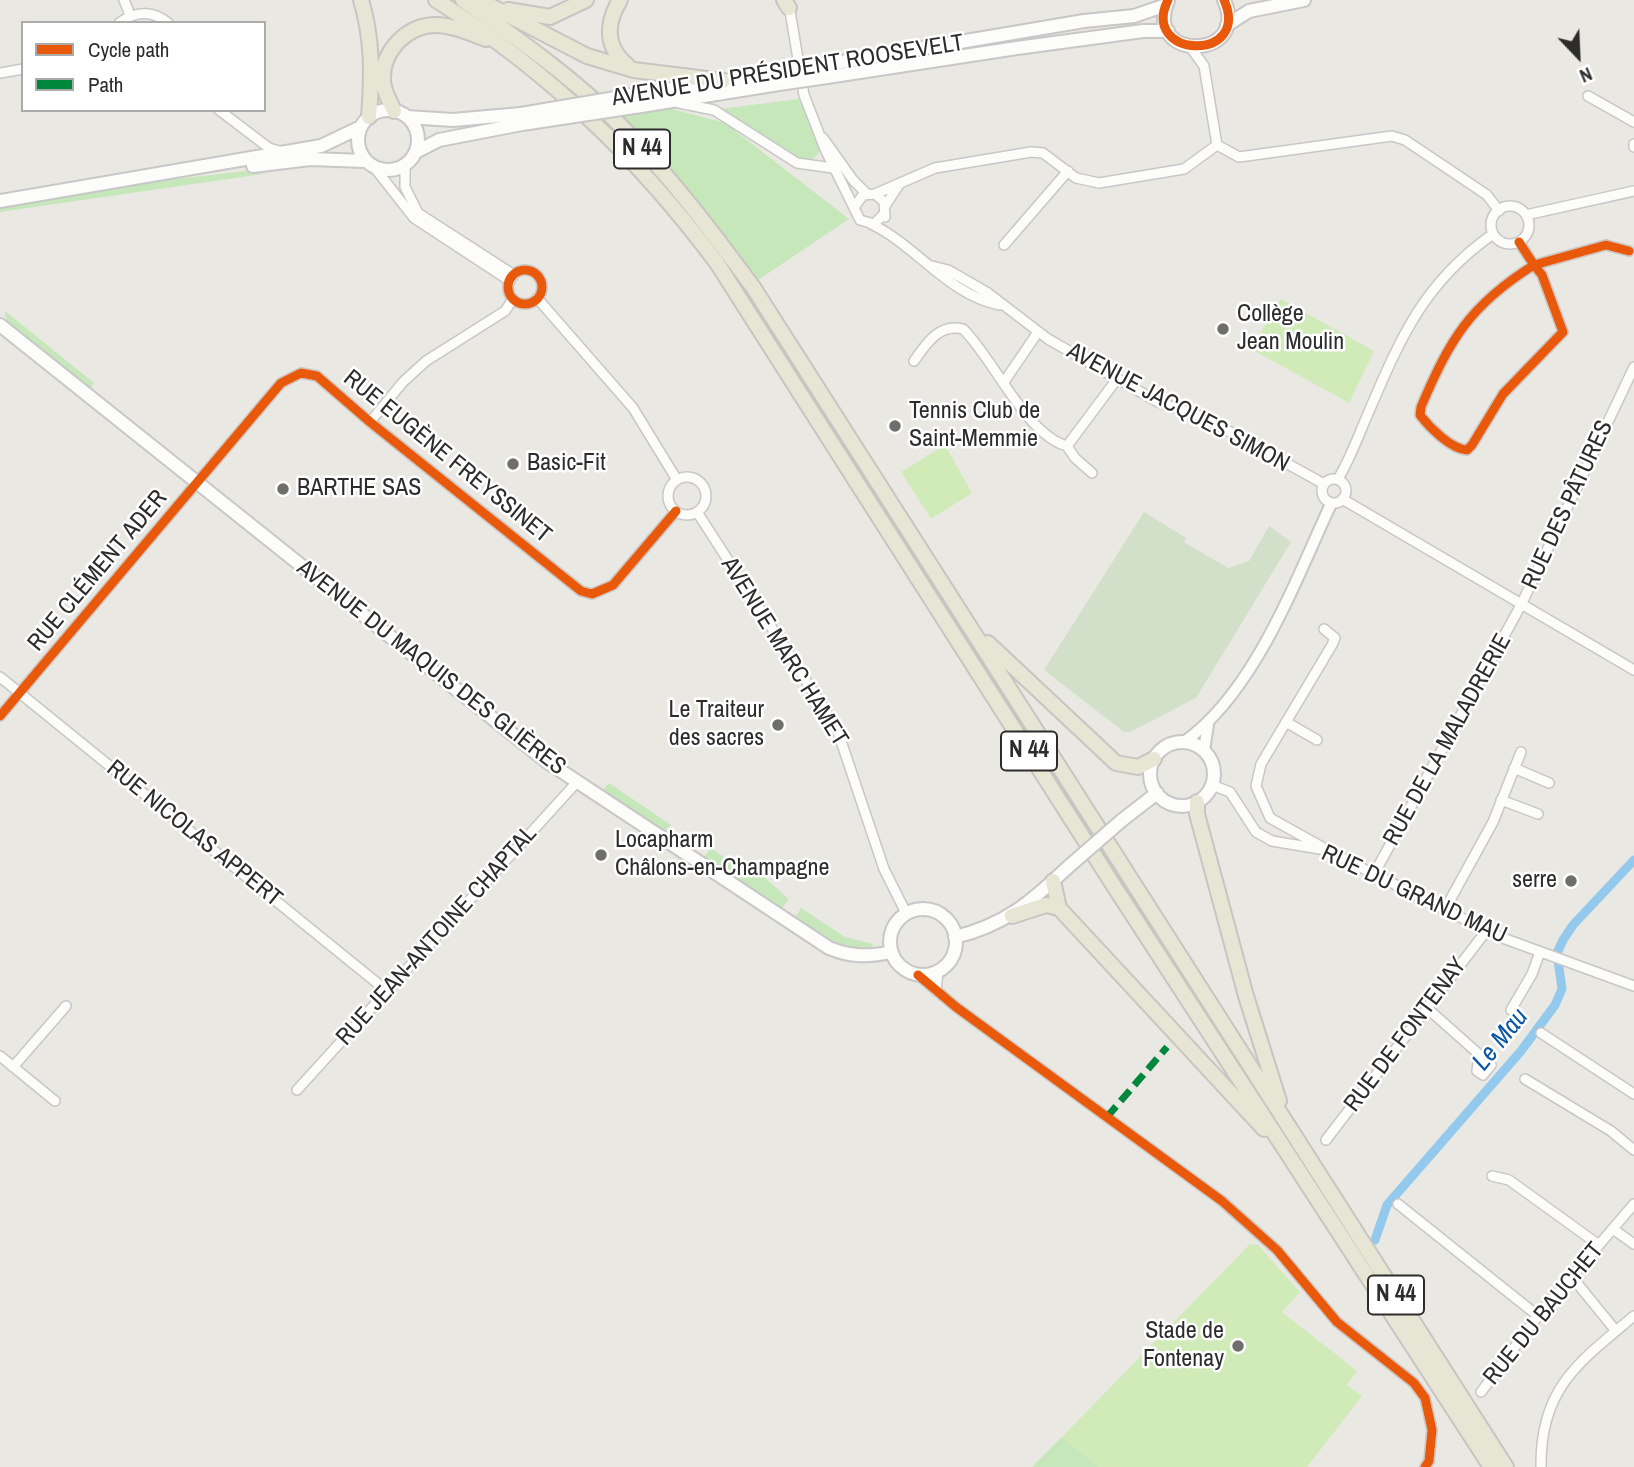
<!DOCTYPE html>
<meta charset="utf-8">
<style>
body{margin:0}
#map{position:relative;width:1634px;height:1467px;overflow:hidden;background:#eae8e2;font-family:"Archivo Narrow",sans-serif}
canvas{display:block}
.legend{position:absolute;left:21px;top:21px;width:245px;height:91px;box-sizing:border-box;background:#fff;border:2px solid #ababab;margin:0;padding:9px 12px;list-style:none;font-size:21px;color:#2c2c2c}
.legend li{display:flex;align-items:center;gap:14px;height:35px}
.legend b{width:35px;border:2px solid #ababab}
.north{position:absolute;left:1543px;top:21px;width:70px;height:70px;-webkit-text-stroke:5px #fff;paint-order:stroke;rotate:157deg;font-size:19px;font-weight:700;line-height:28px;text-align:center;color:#2c2c2c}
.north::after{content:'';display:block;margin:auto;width:24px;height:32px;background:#2c2c2c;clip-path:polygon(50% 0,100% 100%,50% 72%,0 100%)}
</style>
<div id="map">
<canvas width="1634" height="1467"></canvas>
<ul class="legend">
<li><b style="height:9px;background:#e8590c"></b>Cycle path</li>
<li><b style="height:9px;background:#00873e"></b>Path</li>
</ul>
<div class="north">N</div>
</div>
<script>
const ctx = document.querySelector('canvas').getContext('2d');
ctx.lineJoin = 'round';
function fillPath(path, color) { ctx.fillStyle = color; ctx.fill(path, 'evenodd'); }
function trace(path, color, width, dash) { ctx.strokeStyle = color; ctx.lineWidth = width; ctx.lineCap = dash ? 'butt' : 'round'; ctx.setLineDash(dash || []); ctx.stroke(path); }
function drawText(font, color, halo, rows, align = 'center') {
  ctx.font = font + ' "Archivo Narrow",sans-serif'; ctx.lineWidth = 5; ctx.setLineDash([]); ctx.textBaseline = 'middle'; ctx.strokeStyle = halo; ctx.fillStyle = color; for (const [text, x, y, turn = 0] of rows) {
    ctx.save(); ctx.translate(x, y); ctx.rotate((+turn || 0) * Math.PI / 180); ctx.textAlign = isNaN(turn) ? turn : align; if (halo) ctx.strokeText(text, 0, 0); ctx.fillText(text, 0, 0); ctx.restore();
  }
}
fillPath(new Path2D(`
 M799 99 822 149 812 160 800 162 720 109Z
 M668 108 725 123 849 219 758 280 621 115Z
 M264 169 263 174 0 212V207L167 180Z
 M5 311 94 383 90 388 6 320Z
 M609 783 671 825 664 833 601 792Z
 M711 848 752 876 757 871 789 899 781 909 704 857Z
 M801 908 845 937 873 944 872 947C842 951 819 934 795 918Z
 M1062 1437 1099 1467H1032Z`), '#c6e7ba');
fillPath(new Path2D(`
 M1144 512 1186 538 1184 542 1228 568 1249 561 1269 526 1291 542 1196 698 1130 732H1124L1044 670Z`), '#d3e0c9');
fillPath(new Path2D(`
 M1281 299 1374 351 1349 403 1251 349Z
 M945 445 972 493 931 519 901 472Z
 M1250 1244 1258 1245 1300 1292 1282 1312 1357 1371 1347 1385 1362 1396 1307 1467H1099L1062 1437Z`), '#d0ebb8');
trace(new Path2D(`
 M1375 1240 1387 1205 1521 1051 1555 1005 1562 989 1557 953 1563 940 1573 925 1634 860`), '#94c9ee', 9);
const minor = new Path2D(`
 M124 0 130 15
 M789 5 804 95 825 149 860 220 874 224 885 213
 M119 23C135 11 152 10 168 23
 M1191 48 1204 66 1217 145 1239 157 1392 136 1405 140 1487 195 1499 211
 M0 73 23 69
 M1588 96 1634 122
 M679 103 714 110 797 163 833 168
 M219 110 269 148 279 151
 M823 138 853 180 867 194
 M1634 144V147
 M405 165V187L418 213 514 275
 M374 167 414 218 510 281
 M875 194 935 168 1031 152 1043 153 1076 178 1099 183 1184 169 1217 145
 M855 206 863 195 875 194 884 202 885 217
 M885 206 900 183
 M1491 225a19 19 0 1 1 38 0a19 19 0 1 1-38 0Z
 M1526 215 1634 191
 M871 224C916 245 948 295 1000 305
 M1519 242 1534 265C1470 305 1450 339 1421 407L1420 415C1430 428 1451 449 1467 450L1472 445 1503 394 1563 332 1542 275 1534 265 1606 245 1629 251
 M1004 245 1068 171
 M932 266 948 270 988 293 1048 339 1158 402 1203 417 1324 484
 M508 287a17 17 0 1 1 34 0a17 17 0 1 1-34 0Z
 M537 298 633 408 677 480
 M914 361C926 344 939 323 963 329 994 359 1026 435 1067 446
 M1004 382 1038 332
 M370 422 403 382 426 361 505 311 513 299
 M1067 446 1117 379
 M1067 446 1075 458 1092 473
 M668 496a19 19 0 1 1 38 0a19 19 0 1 1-38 0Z
 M1338 479C1350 459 1358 437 1367 416 1400 339 1423 283 1493 234
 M1322 491a12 12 0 1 1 24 0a12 12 0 1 1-24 0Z
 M1344 500 1634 670
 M697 512 837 729 884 869 906 913
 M0 677 387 991
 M0 716 281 383 301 373 317 376 370 422 581 591 592 594 613 585 676 511
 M1286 722 1317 740
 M1514 768 1549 783
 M1212 785 1230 792 1256 832 1272 841 1326 850 1500 937 1634 986
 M1501 800 1538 814
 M1322 847 1270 818 1256 786 1261 764 1332 645 1335 638 1324 629
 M1374 874 1521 605 1634 367
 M1444 911 1493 822 1521 752
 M918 975 956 1007 1222 1201 1277 1250 1337 1322 1414 1383 1425 1398 1432 1430 1429 1461 1425 1467
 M936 991 938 971
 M1427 1008 1491 1065 1483 1075 1477 1071 1479 1055
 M1511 1010 1532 974 1540 952
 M1541 1033 1634 1094
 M0 1056 55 1101
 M13 1067 66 1006
 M1525 1079 1611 1131 1634 1150
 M297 1090 577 782
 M1326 1140 1487 930
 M1492 1176 1509 1180 1599 1245
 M1398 1204 1538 1316
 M1613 1229 1634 1244
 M1572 1277 1616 1331
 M1481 1392 1538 1316 1634 1204
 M1541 1467C1540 1388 1579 1362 1634 1316`);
const tertiary = new Path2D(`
 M1184 742C1255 692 1295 581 1331 504
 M1204 750 1208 725`);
const secondary = new Path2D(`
 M1168 1C1142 62 1251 61 1224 0
 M1227 25 1249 11 1304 0
 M824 65 1084 21 1134 16 1166 5
 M827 77 1017 48 1143 31H1168
 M639 94 778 73
 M641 106 779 84
 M358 140a30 30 0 1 1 60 0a30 30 0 1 1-60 0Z
 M407 117 453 120 521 114
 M416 152 439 140 522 124
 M253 166 310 159 365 161
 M0 201 321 146 361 127
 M0 325 546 761 829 948C851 957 868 957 891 952
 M1150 774a32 32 0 1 1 64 0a32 32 0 1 1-64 0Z
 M1121 821 1157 793
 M890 942a33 33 0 1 1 66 0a33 33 0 1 1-66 0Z
 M955 937C1005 925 1031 902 1067 868`);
const primary = new Path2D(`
 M361 0C373 40 372 76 369 117
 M436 0C548 71 638 157 717 263L1112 883 1491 1467
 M463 0C519 40 577 80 625 130 672 179 713 233 753 287L1506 1467
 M479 0 587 56 634 70 723 81
 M620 0C606 23 605 47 627 65
 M784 0 789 8
 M508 10 550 17 586 0
 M394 111C390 101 383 91 383 80 382 50 408 24 438 25 455 26 470 33 486 39
 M988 643 1116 763 1138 767 1154 759
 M1197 802V814L1246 996 1279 1101
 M1053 881 1059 908 1264 1129
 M1012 916 1046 905 1059 908`);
trace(minor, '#c8c7c7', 12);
trace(tertiary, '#c8c7c7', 14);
trace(secondary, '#c8c7c7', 16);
trace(primary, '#c6c5c2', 18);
trace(minor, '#fcfcfb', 9);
trace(tertiary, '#fcfcfb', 10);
trace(secondary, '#fcfcfb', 12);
trace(primary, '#e7e5d4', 14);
const secondaryBridge = new Path2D(`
 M778 73 824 65
 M779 84 827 77
 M521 114 639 94
 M522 124 641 106
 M1067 868 1121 821`);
trace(secondaryBridge, '#c8c7c7', 16, []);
trace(secondaryBridge, '#fcfcfb', 12);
trace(new Path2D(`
 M1107 1117 1167 1047`), '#00873e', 7, [14, 7]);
trace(new Path2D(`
 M1168 0C1139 59 1252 63 1224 0
 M1519 242 1534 265C1470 305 1450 339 1421 407L1420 415C1430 428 1451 449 1467 450L1472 445 1503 394 1563 332 1542 275 1534 265 1606 245 1629 251
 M508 287a17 17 0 1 1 34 0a17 17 0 1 1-34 0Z
 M0 716 281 383 301 373 317 376 370 422 581 591 592 594 613 585 676 511
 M918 975 956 1007 1222 1201 1277 1250 1337 1322 1414 1383 1425 1398 1432 1430 1429 1461 1425 1467`), '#e8590c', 9);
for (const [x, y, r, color] of [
 [1223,329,7,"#6e6e6c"],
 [895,426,7,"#6e6e6c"],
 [513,464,7,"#6e6e6c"],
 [283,489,7,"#6e6e6c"],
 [778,725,7,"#6e6e6c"],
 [601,855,7,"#6e6e6c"],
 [1571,881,7,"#6e6e6c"],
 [1238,1346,7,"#6e6e6c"]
]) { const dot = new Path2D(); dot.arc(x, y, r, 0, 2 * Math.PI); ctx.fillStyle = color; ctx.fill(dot); trace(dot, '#fff', 2.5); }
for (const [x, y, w] of [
 [642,149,56],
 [1029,751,56],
 [1396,1295,56]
]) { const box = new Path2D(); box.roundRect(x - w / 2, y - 19.5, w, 39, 5); ctx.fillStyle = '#fff'; ctx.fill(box); trace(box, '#2c2c2c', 2); }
drawText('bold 23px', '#2c2c2c', null, [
 ["N 44",642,149],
 ["N 44",1029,751],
 ["N 44",1396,1295]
]);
drawText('24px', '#2c2c2c', '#fff', [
 ["AVENUE DU PRÉSIDENT ROOSEVELT",788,71,-9],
 ["AVENUE JACQUES SIMON",1178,408,28],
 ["RUE EUGÈNE FREYSSINET",447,457,39],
 ["RUE DES PÂTURES",1568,505,-65],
 ["RUE CLÉMENT ADER",98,571,-50],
 ["AVENUE MARC HAMET",784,652,58],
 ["AVENUE DU MAQUIS DES GLIÈRES",431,668,38],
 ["RUE DE LA MALADRERIE",1448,740,-61],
 ["RUE NICOLAS APPERT",194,834,39],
 ["RUE DU GRAND MAU",1414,895,25],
 ["RUE JEAN-ANTOINE CHAPTAL",437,936,-48],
 ["RUE DE FONTENAY",1406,1035,-53],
 ["RUE DU BAUCHET",1544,1314,-51]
]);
drawText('24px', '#2c2c2c', '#fff', [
 ["Collège",1237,315],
 ["Jean Moulin",1237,343],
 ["Tennis Club de",909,412],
 ["Saint-Memmie",909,440],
 ["Basic-Fit",527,464],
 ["BARTHE SAS",297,489],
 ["Le Traiteur",764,711,"right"],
 ["des sacres",764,739,"right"],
 ["Locapharm",615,841],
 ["Châlons-en-Champagne",615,869],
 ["serre",1557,881,"right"],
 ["Stade de",1224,1332,"right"],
 ["Fontenay",1224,1360,"right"]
], 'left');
drawText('italic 26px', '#0957a4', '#fff', [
 ["Le Mau",1501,1040,-51]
]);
</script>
